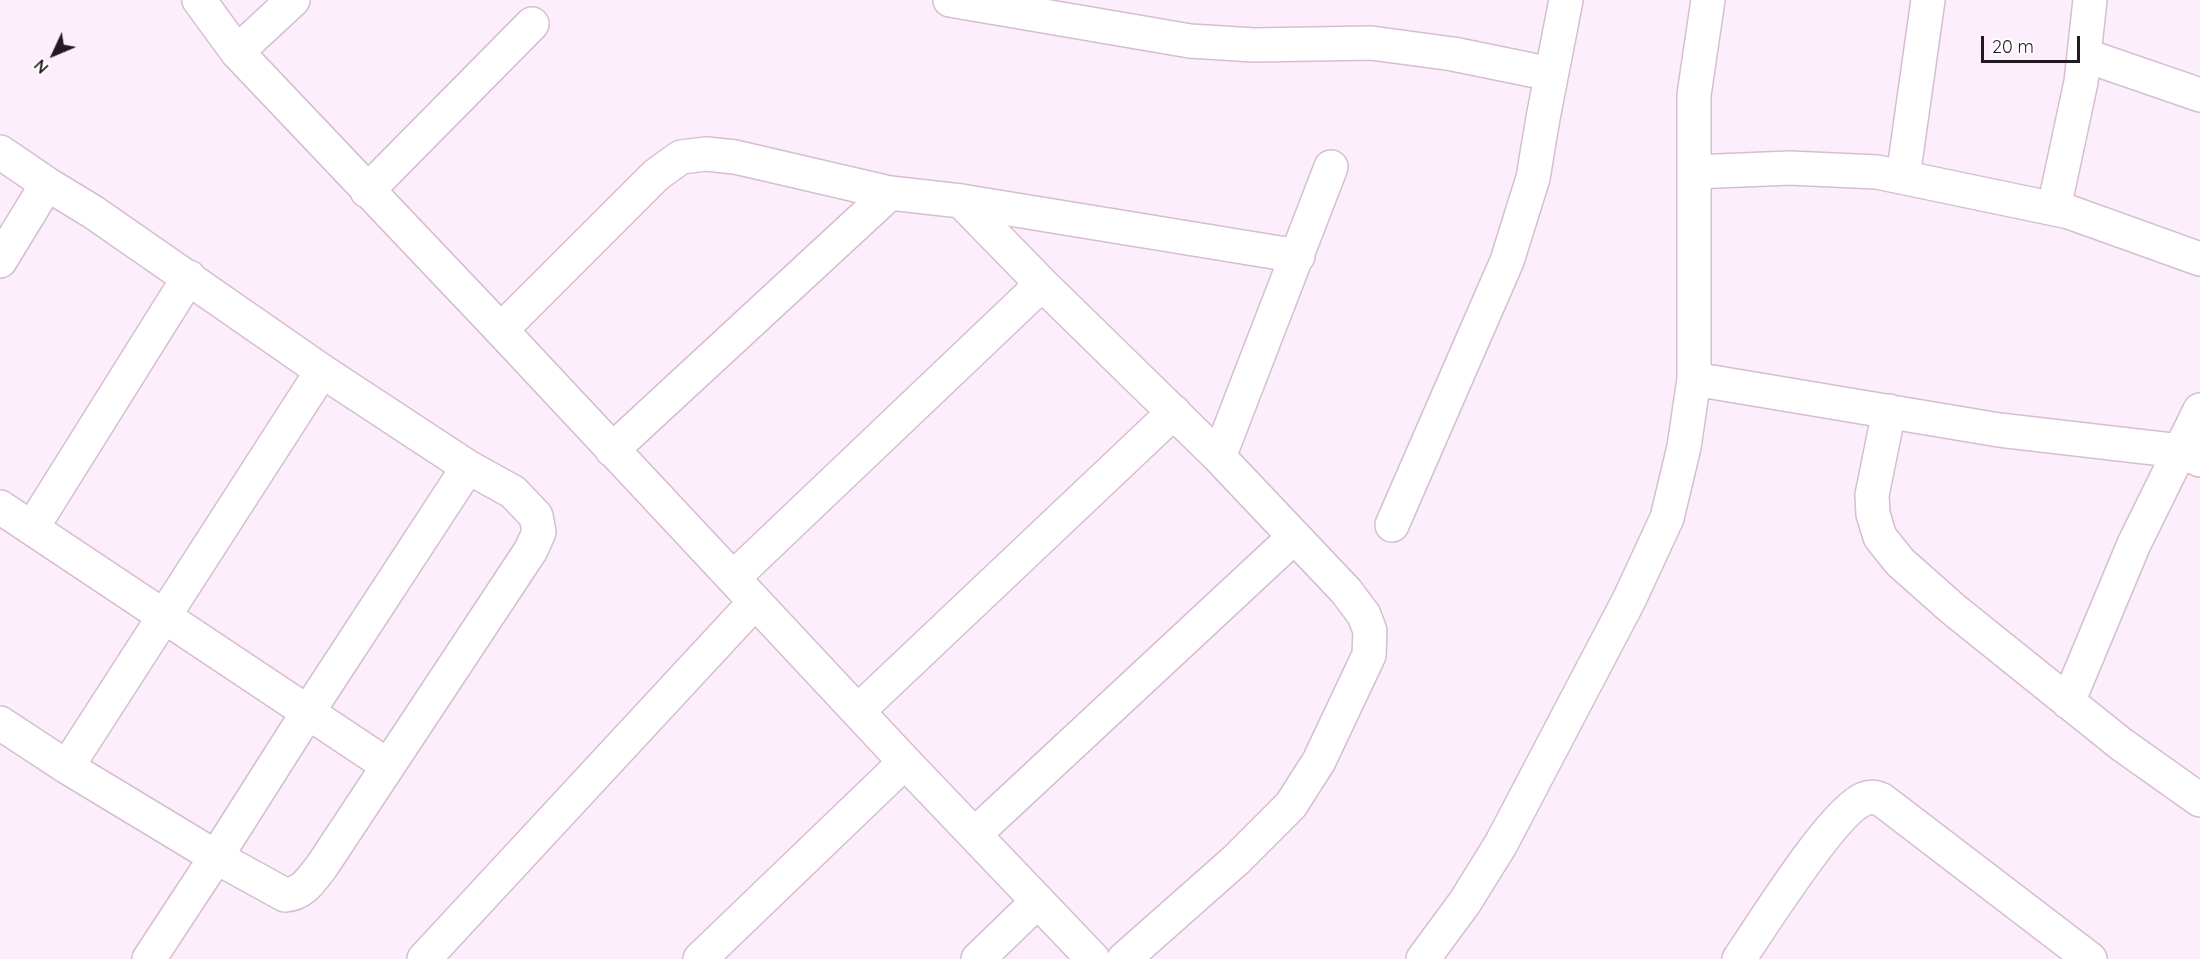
<!DOCTYPE html>
<style>
body{margin:0}
#map{position:relative;width:2200px;height:959px;overflow:hidden;background:#fdeefc;font-family:Quicksand,sans-serif}
canvas{display:block}
.north{position:absolute;left:24px;top:24px;width:60px;height:60px;-webkit-text-stroke:4px #fff;paint-order:stroke;rotate:226deg;font-size:16px;font-weight:700;line-height:24px;text-align:center;color:#231b23}
.north::after{content:'';display:block;margin:auto;width:21px;height:27px;background:#231b23;clip-path:polygon(50% 0,100% 100%,50% 72%,0 100%)}
.scale{position:absolute;left:1981px;top:36px;width:99px;height:27px;box-sizing:border-box;border:3px solid #231b23;border-top:0;padding-left:8px;font-size:18px;line-height:21px;white-space:nowrap;color:#231b23;-webkit-text-stroke:4px #fff;paint-order:stroke}
</style>
<div id="map">
<canvas width="2200" height="959"></canvas>
<div class="north">N</div>
<div class="scale">20 m</div>
</div>
<script>
const ctx = document.querySelector('canvas').getContext('2d');
ctx.lineJoin = 'round';
function trace(path, color, width, dash) { ctx.strokeStyle = color; ctx.lineWidth = width; ctx.lineCap = dash ? 'butt' : 'round'; ctx.setLineDash(dash || []); ctx.stroke(path); }
const street = new Path2D(`
 M199 0 237 52 501 330 905 762 1093 959
 M950 0 1190 41 1254 45 1371 43 1453 54 1551 74
 M237 52 293 0
 M2084 55 2200 95
 M0 152 47 184 93 212 322 371 468 467 513 492 536 516 539 532 531 550 322 866C311 880 303 894 285 895L216 857 149 959
 M1694 172 1790 168 1877 172 2069 212 2200 259
 M1903 177 1928 0
 M367 191 532 24
 M961 201 1298 256
 M2054 208 2081 82 2090 0
 M0 261 47 184
 M501 330 656 175 681 157 706 154 735 157 890 193
 M1694 379 1999 430 2180 451 2200 460
 M1889 411 1872 495 1873 514 1880 537 1900 562 1953 609 2121 744 2200 800
 M612 450 890 193 961 201 1042 284 1219 457 1346 591 1364 615 1370 631 1369 655 1319 761 1291 805 1236 860 1124 959
 M1219 457 1331 167
 M0 507 387 765
 M1392 525 1507 261 1533 178 1543 118 1566 0
 M32 528 189 277
 M733 578 1042 284
 M2068 702 2134 544 2200 410
 M858 711 1174 412
 M0 723 67 767 216 857 308 712 468 467
 M67 767 322 371
 M975 834 1293 538
 M424 959 755 602
 M700 959 905 762
 M978 959 1038 901
 M1423 959 1465 902 1501 844 1629 600 1667 518 1684 447 1694 379V95L1708 0
 M1739 959C1761 927 1833 811 1864 799 1871 796 1875 797 1882 800L2090 959`);
trace(street, '#d5bed4', 36);
trace(street, '#fff', 33);
</script>
